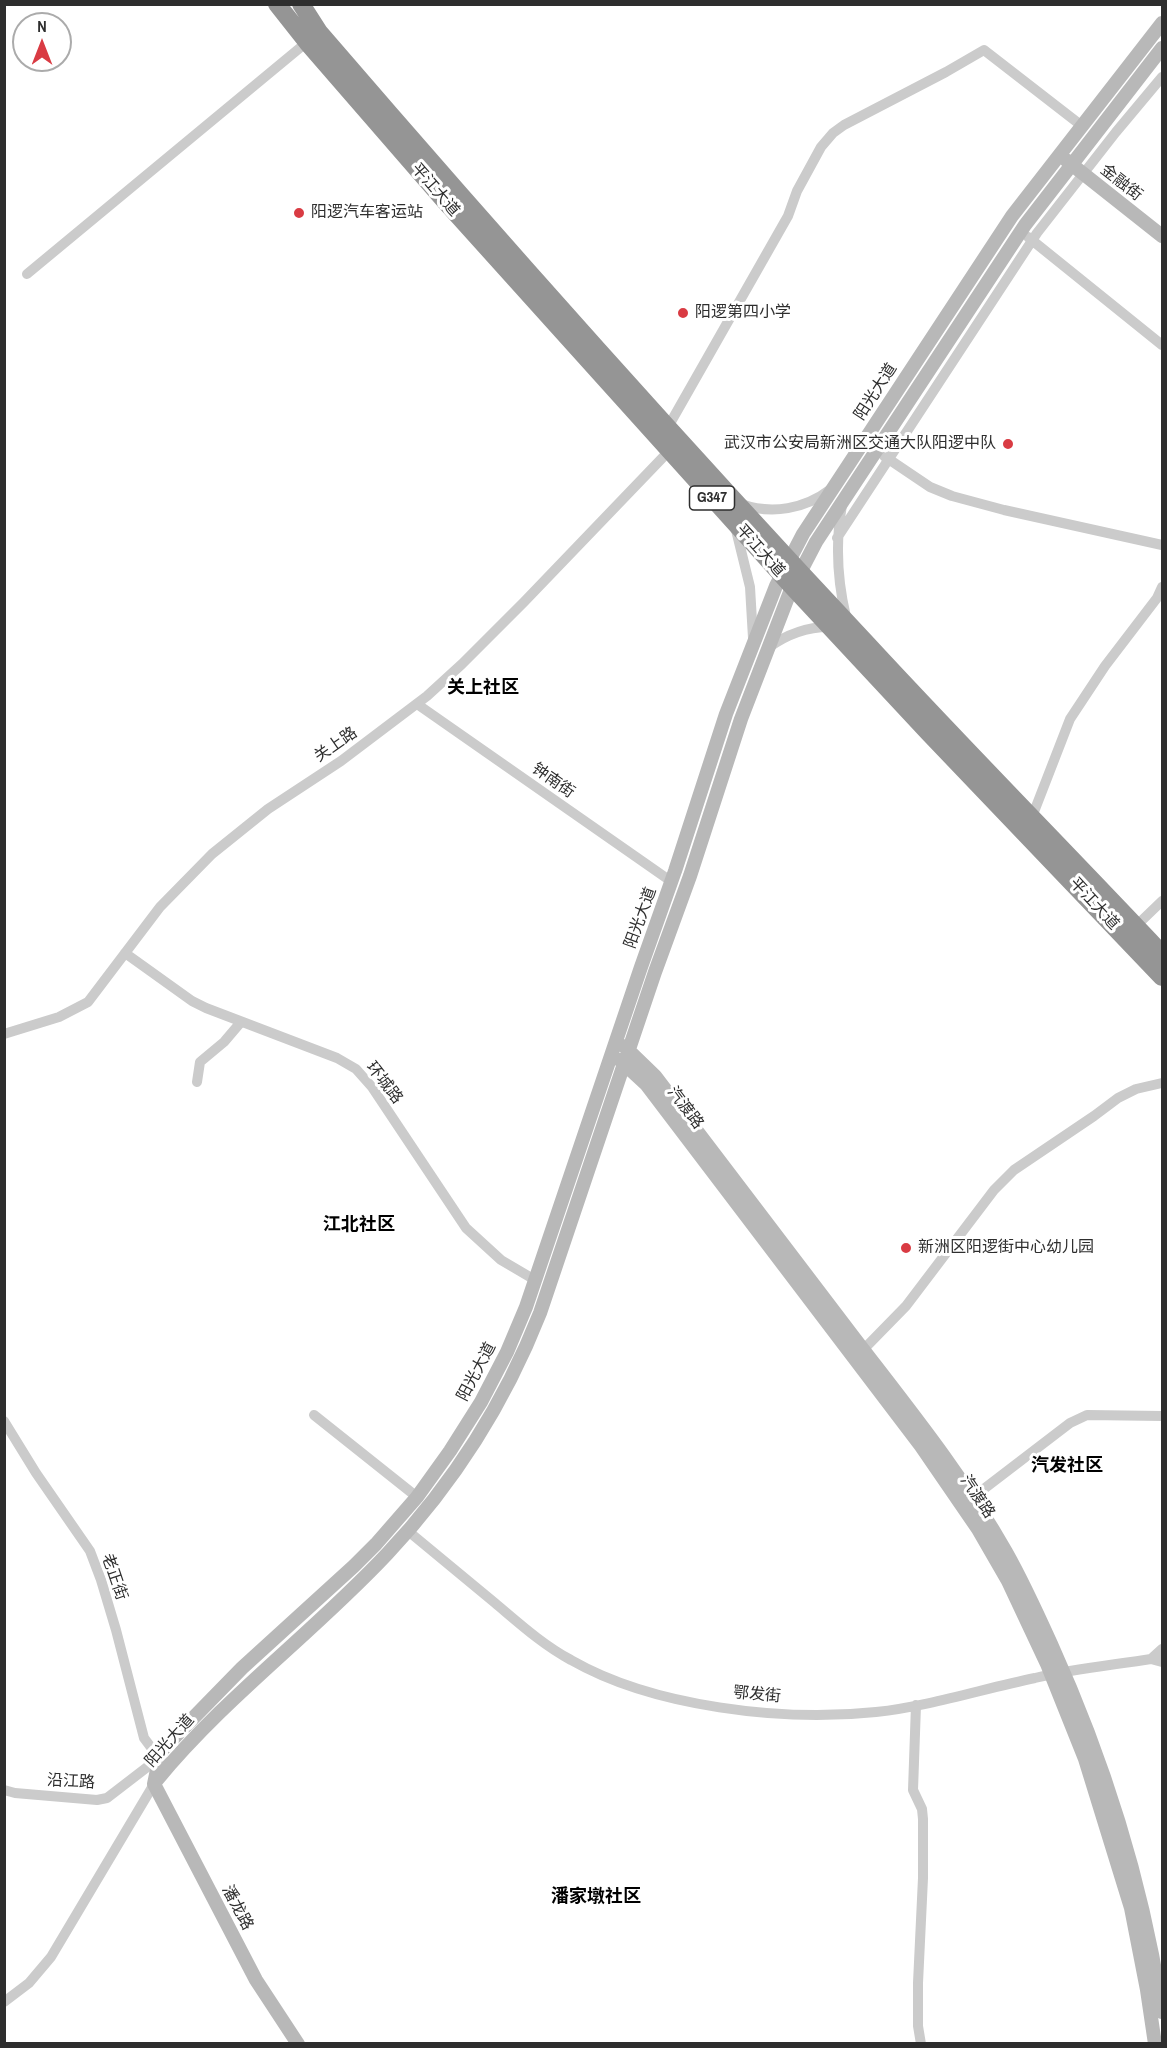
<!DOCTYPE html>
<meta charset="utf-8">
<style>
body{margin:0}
#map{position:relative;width:1167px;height:2048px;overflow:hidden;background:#fff;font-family:"Archivo Narrow",sans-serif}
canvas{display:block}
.frame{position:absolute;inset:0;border:6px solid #2e2e2e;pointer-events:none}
.north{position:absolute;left:12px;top:12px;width:60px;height:60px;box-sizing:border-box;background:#fff;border:2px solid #ababab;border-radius:50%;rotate:0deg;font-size:16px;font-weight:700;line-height:24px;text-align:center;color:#2e2e2e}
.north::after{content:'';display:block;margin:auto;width:21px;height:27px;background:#d93b43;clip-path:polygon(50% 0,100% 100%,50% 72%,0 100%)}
</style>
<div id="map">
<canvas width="1167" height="2048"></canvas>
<div class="frame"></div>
<div class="north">N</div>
</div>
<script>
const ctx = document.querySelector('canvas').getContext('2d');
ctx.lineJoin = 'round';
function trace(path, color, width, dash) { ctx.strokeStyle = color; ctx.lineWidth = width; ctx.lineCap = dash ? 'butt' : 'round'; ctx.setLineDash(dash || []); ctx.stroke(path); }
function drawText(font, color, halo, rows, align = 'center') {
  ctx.font = font + ' "Archivo Narrow","Noto Sans SC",sans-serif'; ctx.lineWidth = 6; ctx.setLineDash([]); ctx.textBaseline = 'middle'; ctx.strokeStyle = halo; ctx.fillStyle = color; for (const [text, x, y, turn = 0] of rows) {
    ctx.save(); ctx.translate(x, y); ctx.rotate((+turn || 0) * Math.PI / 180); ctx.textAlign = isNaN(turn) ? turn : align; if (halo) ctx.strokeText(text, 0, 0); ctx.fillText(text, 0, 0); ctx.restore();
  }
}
trace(new Path2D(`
 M1028 237 1162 345
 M27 274 307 42
 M668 427 788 216 797 191 821 147 833 133 844 125 946 72 984 50 1082 126
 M884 456 930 487 952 496 1004 510 1162 545
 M741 504C772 515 805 509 831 489
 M842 505C835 544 837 579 846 617
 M736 530 750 587 753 638
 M837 538 1037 233 1116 132 1162 77
 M768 648C787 634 806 627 829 627
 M417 704 672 882
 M1032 817 1070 719 1105 666 1157 598 1162 587
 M1136 926 1162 901
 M125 953 192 1001 206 1008 337 1058 356 1069 372 1087 466 1228 501 1260 535 1280
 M4 1034 59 1017 88 1002 160 907 212 854 268 809 341 761 427 696 462 664 524 602 669 451
 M197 1082 200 1062 224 1042 241 1022
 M863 1350 906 1306 994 1190 1014 1170 1094 1116 1118 1098 1136 1089 1162 1083
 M314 1415 417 1497
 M4 1421 36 1473 90 1551 101 1580 116 1630 144 1738 159 1758 107 1798 97 1800 15 1793 4 1790
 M972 1498 1070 1423 1087 1415 1162 1416
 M408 1531C437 1555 466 1579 495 1603 520 1624 543 1645 571 1660 653 1707 783 1722 876 1712 930 1706 982 1689 1035 1678 1073 1669 1113 1665 1151 1659L1162 1662
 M1151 1659 1162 1649
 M916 1705 913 1790 922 1809 923 1819V1878L918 1983V2026L921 2044
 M4 2002 29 1983 51 1957 154 1784`), '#cbcbcb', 10);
trace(new Path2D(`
 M1066 160 1162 236
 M624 1046 655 1076C722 1163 788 1251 855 1339 908 1408 963 1476 1006 1552 1023 1582 1037 1613 1051 1644 1104 1761 1143 1885 1162 2012
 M620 1060 646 1084 921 1446 978 1529 1008 1581 1047 1664 1085 1759 1131 1908 1147 1990 1155 2044
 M156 1781C225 1697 313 1633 387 1554 453 1484 505 1402 540 1313L655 972 690 876 741 719 790 592 816 542 1025 225 1162 48
 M154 1784 161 1751 242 1668 354 1566 376 1544 417 1497 450 1451 481 1402 507 1352 526 1307 641 967 675 871 726 714 776 586 803 534 1012 216 1162 23
 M154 1784 256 1980 298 2044`), '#b8b8b8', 14);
trace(new Path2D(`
 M277 4 307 42 445 201 789 583 928 732 1162 977
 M301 4 319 32C498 240 681 445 868 645 965 750 1065 851 1162 954`), '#959595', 18);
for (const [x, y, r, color] of [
 [299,213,6,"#d93b43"],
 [683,313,6,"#d93b43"],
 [1008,444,6,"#d93b43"],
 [906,1248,6,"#d93b43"]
]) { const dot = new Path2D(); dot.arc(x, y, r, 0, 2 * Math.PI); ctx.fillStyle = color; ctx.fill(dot); trace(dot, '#fff', 2); }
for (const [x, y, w] of [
 [712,498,45]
]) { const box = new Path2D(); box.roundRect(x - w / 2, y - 12, w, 24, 4.5); ctx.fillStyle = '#fff'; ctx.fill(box); trace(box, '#2e2e2e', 1.5); }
drawText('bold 15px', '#2e2e2e', null, [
 ["G347",712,498]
]);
drawText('16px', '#2e2e2e', '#fff', [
 ["金融街",1121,183,38],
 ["平江大道",435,190,49],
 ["阳光大道",876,392,-57],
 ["平江大道",760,551,48],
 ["关上路",336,745,-35],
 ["钟南街",553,781,35],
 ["平江大道",1094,904,47],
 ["阳光大道",641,918,-70],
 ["环城路",384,1083,52],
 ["汽渡路",685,1108,53],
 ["阳光大道",477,1372,-62],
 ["汽渡路",977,1497,56],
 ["老正街",114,1577,71],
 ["鄂发街",757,1695,5],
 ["阳光大道",170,1741,-48],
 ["沿江路",71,1782,3],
 ["潘龙路",237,1908,62]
]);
drawText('16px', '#2e2e2e', '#fff', [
 ["阳逻汽车客运站",311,213],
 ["阳逻第四小学",695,313],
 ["武汉市公安局新洲区交通大队阳逻中队",996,444,"right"],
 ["新洲区阳逻街中心幼儿园",918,1248]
], 'left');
drawText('bold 18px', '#000', '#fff', [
 ["关上社区",483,688],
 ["江北社区",359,1225],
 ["汽发社区",1067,1466],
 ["潘家墩社区",596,1897]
]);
</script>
